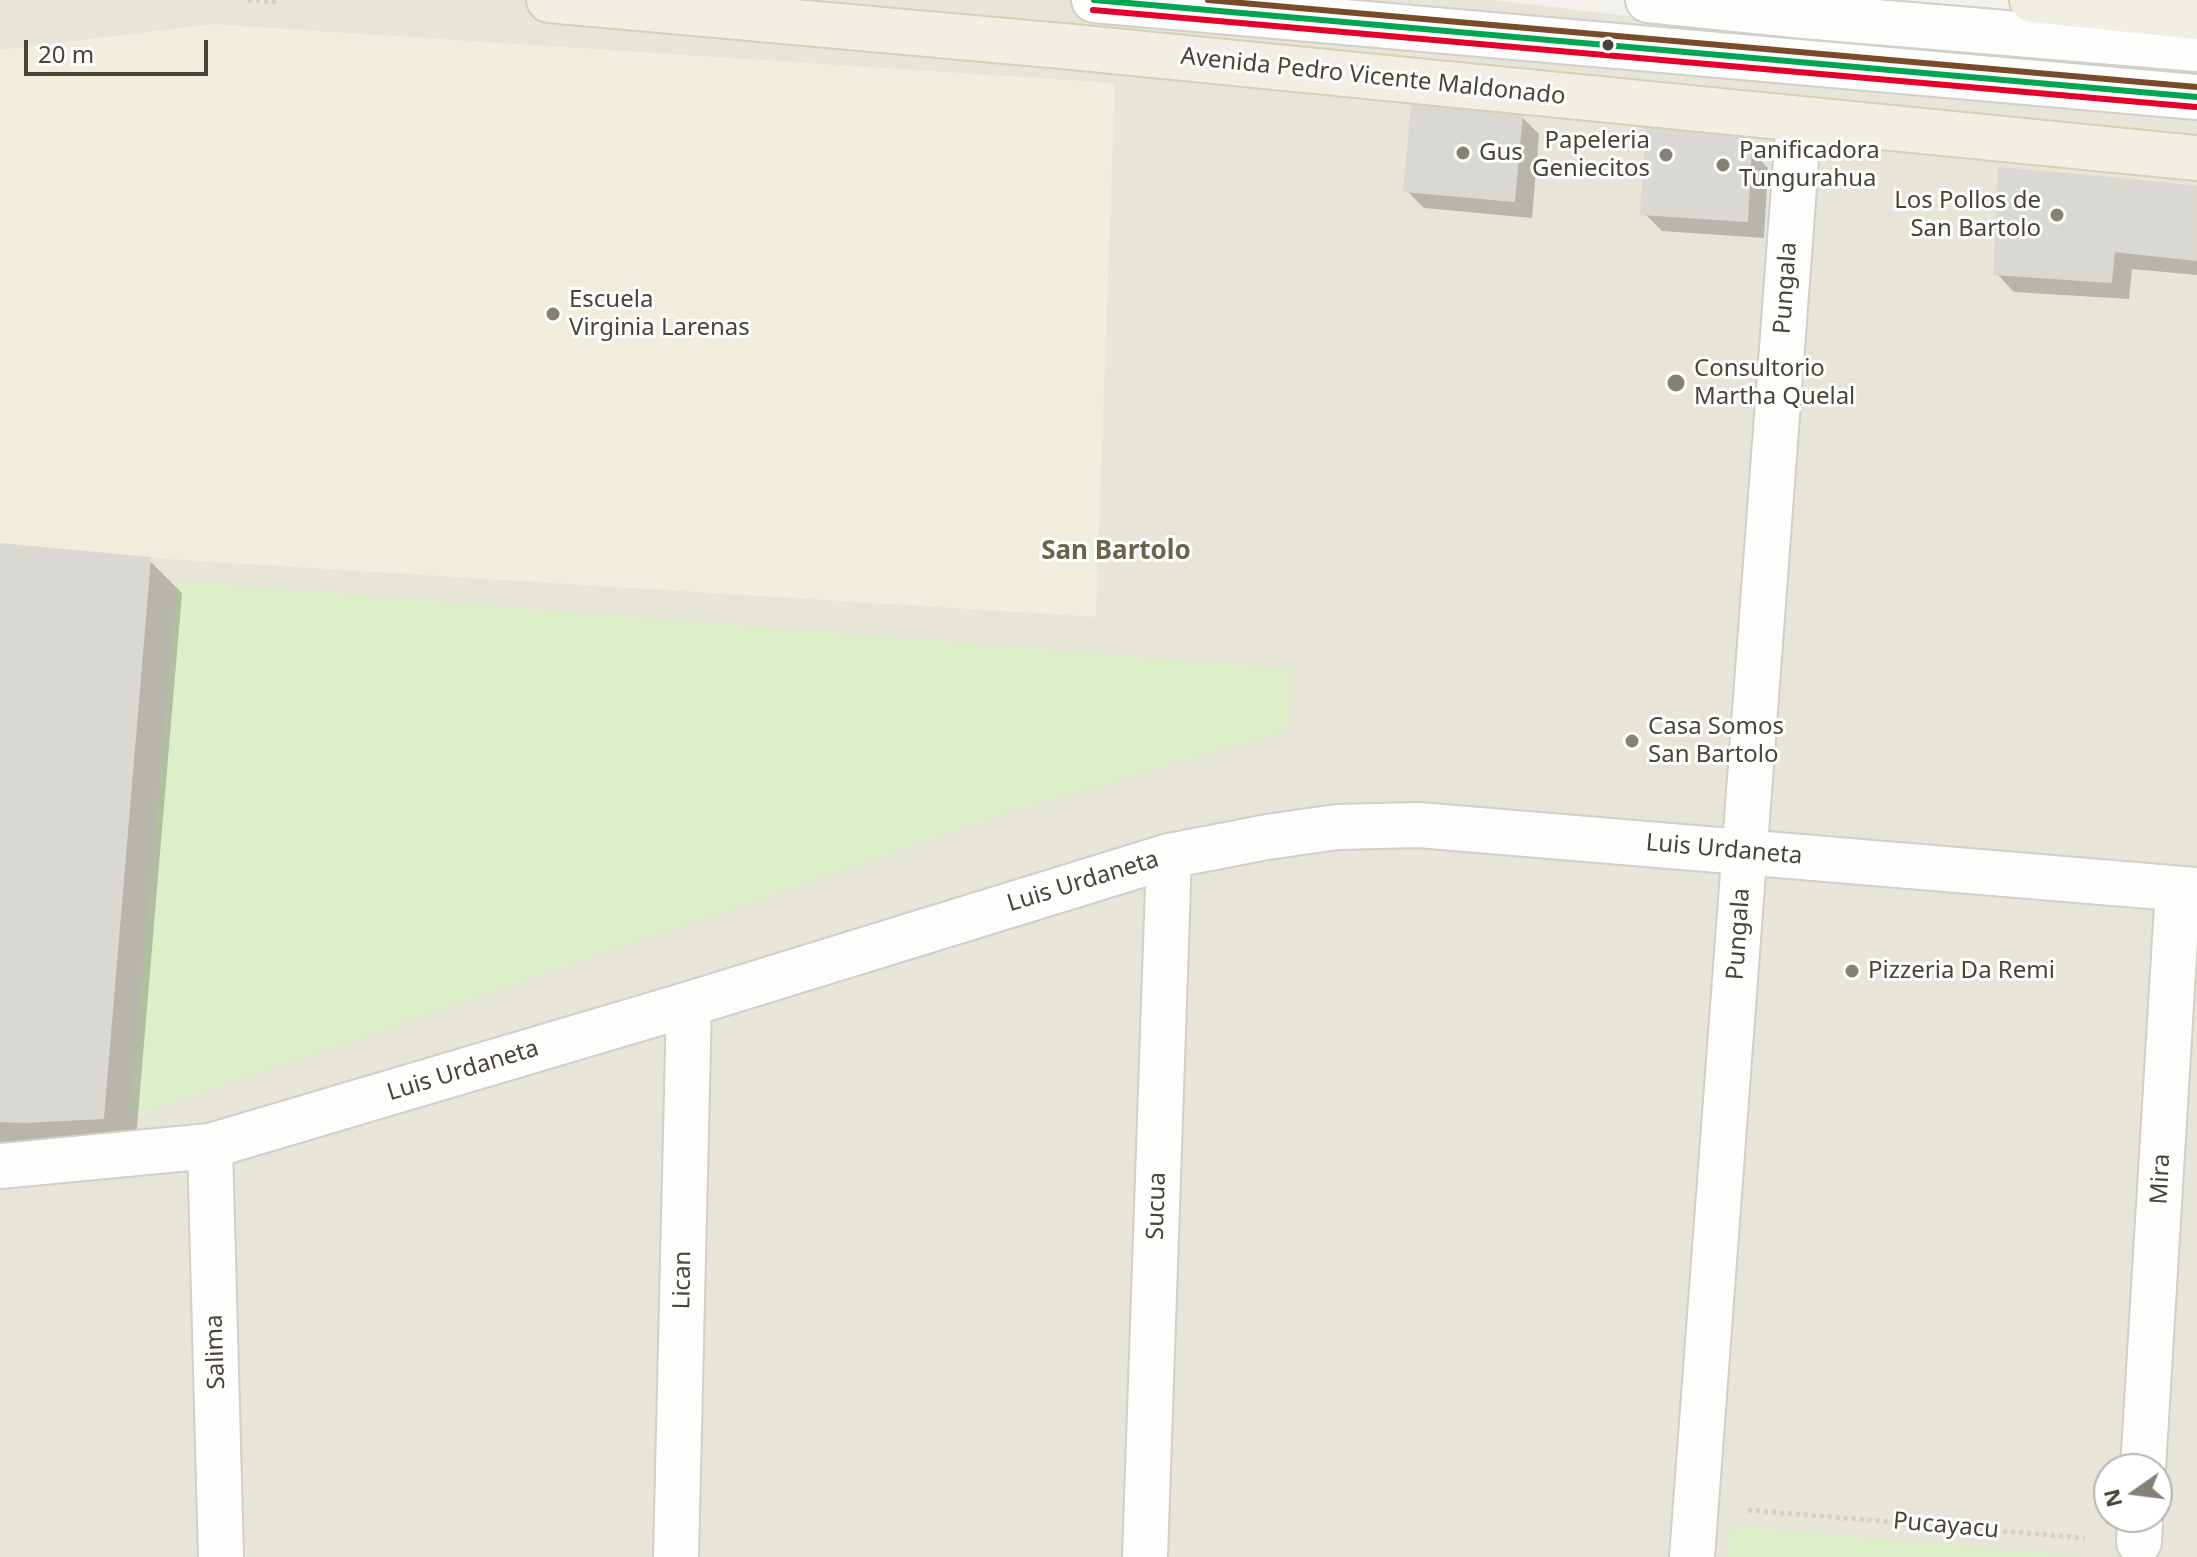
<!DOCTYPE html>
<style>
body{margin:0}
#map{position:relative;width:2197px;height:1557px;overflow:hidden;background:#f2f1eb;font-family:"Noto Sans",sans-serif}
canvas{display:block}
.north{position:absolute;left:2093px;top:1453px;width:80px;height:80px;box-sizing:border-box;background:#fff;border:2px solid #b7b4af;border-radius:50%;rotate:256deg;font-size:22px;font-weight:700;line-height:32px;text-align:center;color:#4a4436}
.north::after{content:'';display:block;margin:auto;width:28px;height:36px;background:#858175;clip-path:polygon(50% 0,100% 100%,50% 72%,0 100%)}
.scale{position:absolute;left:24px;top:40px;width:184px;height:36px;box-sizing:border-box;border:4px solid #4a4436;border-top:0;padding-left:10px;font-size:24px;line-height:28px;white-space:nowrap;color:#4a4436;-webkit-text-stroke:6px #fff;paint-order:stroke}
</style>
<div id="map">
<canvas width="2197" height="1557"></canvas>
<div class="north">N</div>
<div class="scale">20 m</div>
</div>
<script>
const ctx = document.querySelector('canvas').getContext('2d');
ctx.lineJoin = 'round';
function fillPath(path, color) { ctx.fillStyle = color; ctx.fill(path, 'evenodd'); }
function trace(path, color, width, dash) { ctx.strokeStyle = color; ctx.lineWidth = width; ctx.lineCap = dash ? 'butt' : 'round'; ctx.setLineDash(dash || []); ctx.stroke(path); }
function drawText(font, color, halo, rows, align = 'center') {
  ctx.font = font + ' "Noto Sans",sans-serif'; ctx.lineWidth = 6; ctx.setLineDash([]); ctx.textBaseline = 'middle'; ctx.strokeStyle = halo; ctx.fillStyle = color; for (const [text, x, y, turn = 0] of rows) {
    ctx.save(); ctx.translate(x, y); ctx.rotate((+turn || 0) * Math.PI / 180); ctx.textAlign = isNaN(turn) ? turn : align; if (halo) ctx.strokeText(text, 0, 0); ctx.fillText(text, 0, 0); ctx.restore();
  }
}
fillPath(new Path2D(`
 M0 0H1492L1885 46 2197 74V1557H0ZM2109 1469H2157V1517H2109Z`), '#e7e4d8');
fillPath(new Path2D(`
 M212 24 1115 83 1096 617 150 558 0 544V50Z`), '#f0eddd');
fillPath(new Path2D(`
 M177 581 1291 669 1286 730 1007 813 129 1118Z
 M1731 1526 2085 1557H1728Z`), '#dcefc9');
fillPath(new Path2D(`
 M1521 116 1539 134 1532 218 1424 208 1406 190Z
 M1732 132 1768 168 1764 238 1662 231 1644 213Z
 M2197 189V275L2132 269 2129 299 2014 292 1996 273Z
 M0 546 149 560 182 593 135 1150 0 1151Z`), '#0003');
const building = new Path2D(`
 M1412 104 1522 114 1514 201 1404 191Z
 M1647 123 1733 130 1751 148 1747 221 1641 214Z
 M1999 168 2121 179 2111 282 1994 274Z
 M2121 179 2197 187V260L2114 251Z
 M0 544 150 558 103 1118 25 1122 0 1121Z`);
fillPath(building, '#dad8d2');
trace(building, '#dad8d1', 2);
const minor = new Path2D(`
 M1094 0 2197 97
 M1648 0 1805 16 2197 49
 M210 1146 221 1557
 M0 1166 210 1146 689 1004 1169 856 1267 837 1337 827 1419 825 2197 890
 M2143 1469 2178 889
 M2139 1542 2140 1517
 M676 1557 689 1004
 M1145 1557 1169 856
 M1692 1557 1799 120`);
const major = new Path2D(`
 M549 0 1073 47 2197 158
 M2032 0 2197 17`);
trace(minor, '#d0cfc9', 48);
trace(major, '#d6d0b7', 48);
trace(new Path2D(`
 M248 0 278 2V0
 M1748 1510 2085 1538`), '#d2d1cb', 5, [4, 4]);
trace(minor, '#fdfdfc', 44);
trace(major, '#f1efe4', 44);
trace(new Path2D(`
 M1094 0 2197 97`), '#00a651', 6);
trace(new Path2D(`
 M1093 10 2196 107`), '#e4002b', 6);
trace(new Path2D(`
 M1208 0 2197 87`), '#7a4b2a', 6);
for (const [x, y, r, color] of [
 [1608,45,7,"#4a4436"],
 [1463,153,8,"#858175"],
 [1666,155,8,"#858175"],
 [1723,165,8,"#858175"],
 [2057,215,8,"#858175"],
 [553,314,8,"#858175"],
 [1676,383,10,"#858175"],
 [1632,741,8,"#858175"],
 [1852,971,8,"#858175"]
]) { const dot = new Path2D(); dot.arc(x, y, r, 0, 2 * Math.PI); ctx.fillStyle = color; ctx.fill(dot); trace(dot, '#fff', 3); }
drawText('24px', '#4a4436', '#fff', [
 ["Avenida Pedro Vicente Maldonado",1373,77,6],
 ["Pungala",1786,288,-86],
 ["Luis Urdaneta",1724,850,5],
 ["Luis Urdaneta",1083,882,-17],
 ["Pungala",1739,934,-86],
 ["Luis Urdaneta",463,1071,-17],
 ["Mira",2161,1179,-87],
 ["Sucua",1157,1206,-88],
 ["Lican",683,1280,-89],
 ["Salima",216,1352,-92],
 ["Pucayacu",1946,1526,5]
]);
drawText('24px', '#4a4436', '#fff', [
 ["Papeleria",1650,141,"right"],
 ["Geniecitos",1650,169,"right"],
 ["Panificadora",1739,151],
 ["Tungurahua",1739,179],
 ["Gus",1479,153],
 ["Los Pollos de",2041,201,"right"],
 ["San Bartolo",2041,229,"right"],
 ["Escuela",569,300],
 ["Virginia Larenas",569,328],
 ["Consultorio",1694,369],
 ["Martha Quelal",1694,397],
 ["Casa Somos",1648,727],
 ["San Bartolo",1648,755],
 ["Pizzeria Da Remi",1868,971]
], 'left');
drawText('bold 26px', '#6d634c', '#fff', [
 ["San Bartolo",1116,552]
]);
</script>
